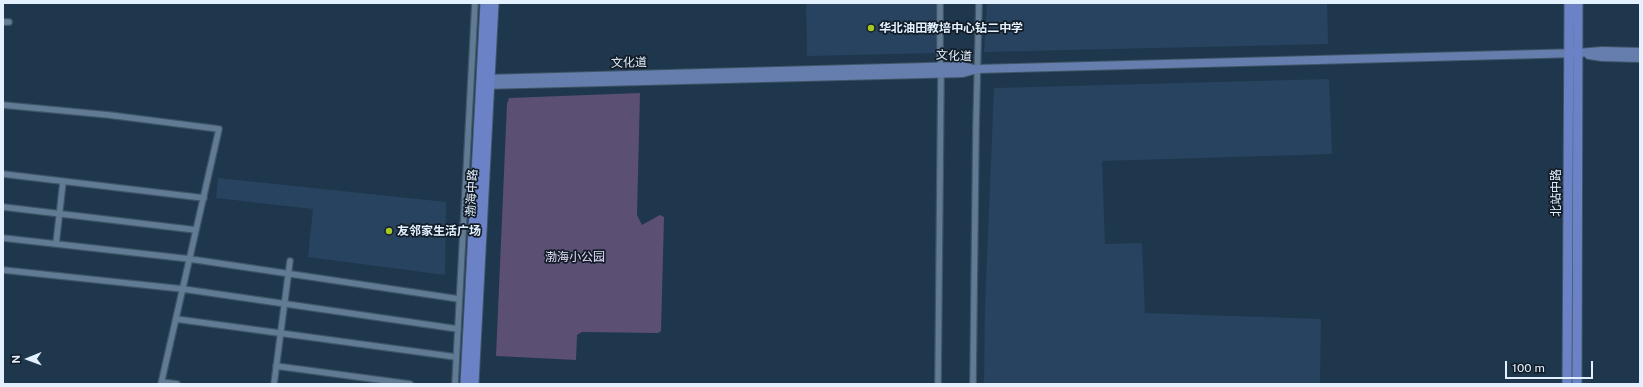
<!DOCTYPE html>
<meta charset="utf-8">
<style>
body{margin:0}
#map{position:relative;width:1643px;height:387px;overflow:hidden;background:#1f374d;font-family:"Public Sans",sans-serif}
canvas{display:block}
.frame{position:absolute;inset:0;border:4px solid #e2f0ff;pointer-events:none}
.north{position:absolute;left:8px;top:339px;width:40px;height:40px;-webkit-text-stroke:3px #131d28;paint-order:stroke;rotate:269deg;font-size:11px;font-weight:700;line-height:16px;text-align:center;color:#e2f0ff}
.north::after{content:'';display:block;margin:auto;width:14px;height:18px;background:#e2f0ff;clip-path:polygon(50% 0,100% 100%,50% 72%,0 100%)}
.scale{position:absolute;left:1505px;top:361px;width:88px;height:18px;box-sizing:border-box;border:2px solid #e2f0ff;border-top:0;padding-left:5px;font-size:12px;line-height:14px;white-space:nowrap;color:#e2f0ff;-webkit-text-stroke:3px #131d28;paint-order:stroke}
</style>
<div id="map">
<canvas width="1643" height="387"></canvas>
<div class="frame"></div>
<div class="north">N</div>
<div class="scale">100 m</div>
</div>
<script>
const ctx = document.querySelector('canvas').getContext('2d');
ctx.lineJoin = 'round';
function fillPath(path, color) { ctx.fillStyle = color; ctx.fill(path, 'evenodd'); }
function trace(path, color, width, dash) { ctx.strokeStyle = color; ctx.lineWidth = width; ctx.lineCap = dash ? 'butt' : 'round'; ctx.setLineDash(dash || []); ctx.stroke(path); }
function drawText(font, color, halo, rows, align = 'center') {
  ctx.font = font + ' "Public Sans","Noto Sans SC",sans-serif'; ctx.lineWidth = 3.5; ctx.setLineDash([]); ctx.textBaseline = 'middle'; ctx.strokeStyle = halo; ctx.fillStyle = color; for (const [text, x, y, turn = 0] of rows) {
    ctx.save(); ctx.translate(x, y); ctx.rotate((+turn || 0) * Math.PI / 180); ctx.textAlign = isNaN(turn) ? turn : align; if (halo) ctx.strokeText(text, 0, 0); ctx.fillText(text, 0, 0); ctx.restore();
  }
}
fillPath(new Path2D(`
 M806 3H937L936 53 807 56Z
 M987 3H1327L1328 44 984 52Z
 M1329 79 1332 154 1102 161 1105 244 1142 243 1145 313 1321 319 1320 384H984L985 307 994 88Z
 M218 178 446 202 445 275 308 257 313 209 216 198Z`), '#27435f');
fillPath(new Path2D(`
 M640 93 637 215 642 225 660 215 664 217 661 331 658 333 582 332 577 335 576 360 496 356 507 104 509 98Z`), '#5b4f74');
const street = new Path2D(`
 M3 22H9
 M940 67V3
 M3 105 109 115 219 129 161 384
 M3 174 204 198
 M3 207 196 230
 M3 238 190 259 459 299
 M56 244 63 182
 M3 270 183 289 458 329
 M176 319 456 357
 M276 366 410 384
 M162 382 177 384
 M274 384 290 261
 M455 384 475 3
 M938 384 941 73
 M973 384 976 127 979 3`);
const secondary = new Path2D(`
 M1589 55 1602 57 1640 58
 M484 79 963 66 974 69
 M483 85 963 73 977 69 1578 53 1602 51 1640 52`);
const primary = new Path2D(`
 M465 384 485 3
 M474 384 494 3
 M1567 384 1569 3
 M1577 384 1578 3`);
trace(street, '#3f5567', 8);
trace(secondary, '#3f5567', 10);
trace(primary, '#3f5567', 11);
trace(street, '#617b94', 5.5);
trace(secondary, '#667ead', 8);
trace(primary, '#6b82c6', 9);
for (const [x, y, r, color] of [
 [871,28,4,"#a5c822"],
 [389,231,4,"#a5c822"]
]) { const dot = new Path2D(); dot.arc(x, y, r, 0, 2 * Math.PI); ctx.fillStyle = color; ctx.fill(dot); trace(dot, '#131d28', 1.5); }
drawText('bold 12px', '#e2f0ff', '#131d28', [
 ["华北油田教培中心钻二中学",879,28],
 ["友邻家生活广场",397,231]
], 'left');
drawText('12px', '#e2f0ff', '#131d28', [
 ["文化道",954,56,3],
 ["文化道",629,63,-1],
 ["渤海中路",472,193,-87],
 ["北站中路",1556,193,-90]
]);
drawText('12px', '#e5ddfa', '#131d28', [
 ["渤海小公园",575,257]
]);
</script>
